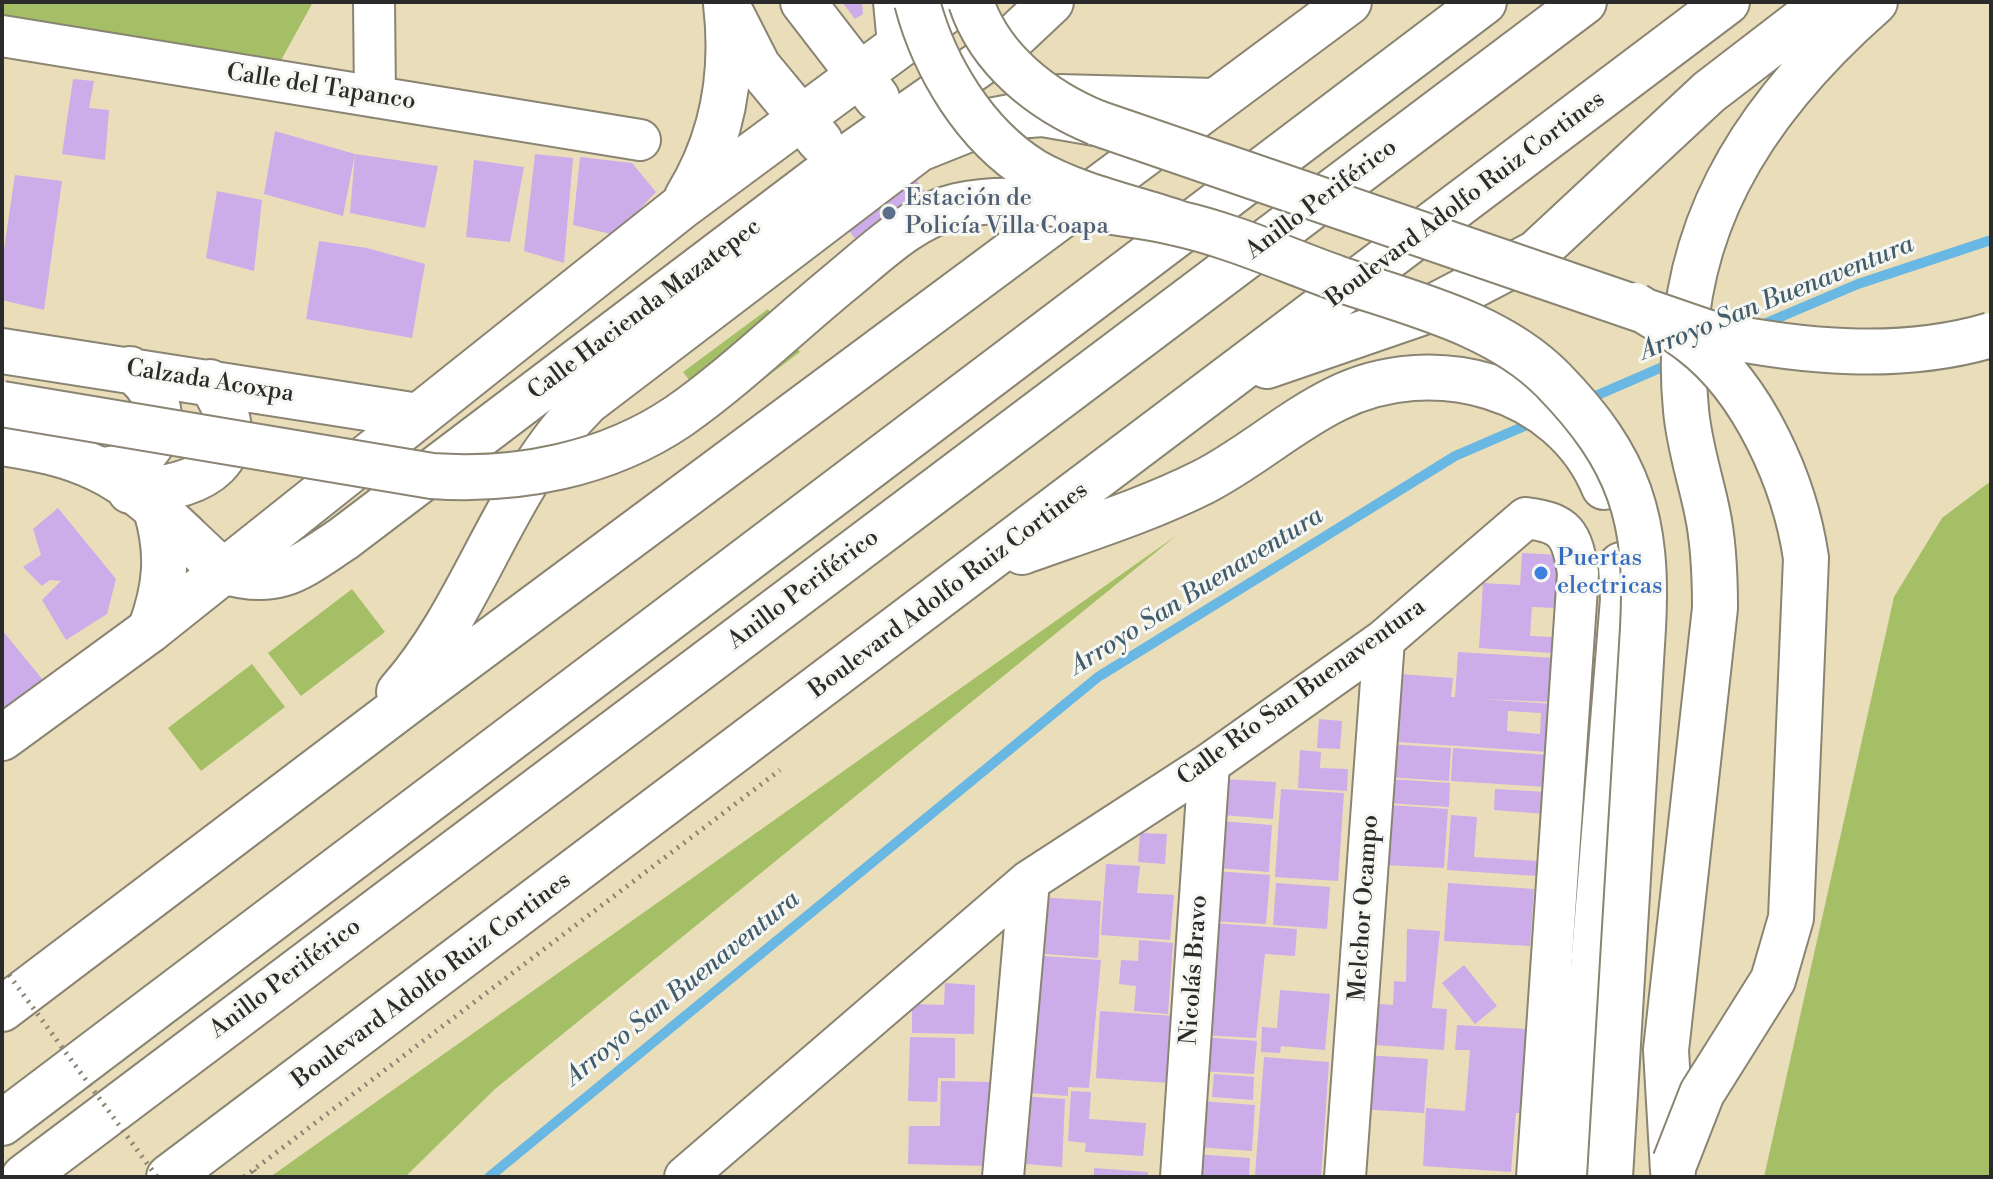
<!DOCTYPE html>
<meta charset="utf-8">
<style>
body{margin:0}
#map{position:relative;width:1993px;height:1179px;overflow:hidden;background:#eadeba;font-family:"Libre Bodoni",serif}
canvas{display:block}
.frame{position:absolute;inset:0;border:4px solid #2b2b2b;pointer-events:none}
</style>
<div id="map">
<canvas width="1993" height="1179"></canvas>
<div class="frame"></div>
</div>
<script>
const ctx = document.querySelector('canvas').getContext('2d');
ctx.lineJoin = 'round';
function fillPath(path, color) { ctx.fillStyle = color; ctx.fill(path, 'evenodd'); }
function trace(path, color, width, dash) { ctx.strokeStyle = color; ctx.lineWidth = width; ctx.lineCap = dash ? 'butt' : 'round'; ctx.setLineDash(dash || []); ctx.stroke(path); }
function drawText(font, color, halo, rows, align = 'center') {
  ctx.font = font + ' "Libre Bodoni",serif'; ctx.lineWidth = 6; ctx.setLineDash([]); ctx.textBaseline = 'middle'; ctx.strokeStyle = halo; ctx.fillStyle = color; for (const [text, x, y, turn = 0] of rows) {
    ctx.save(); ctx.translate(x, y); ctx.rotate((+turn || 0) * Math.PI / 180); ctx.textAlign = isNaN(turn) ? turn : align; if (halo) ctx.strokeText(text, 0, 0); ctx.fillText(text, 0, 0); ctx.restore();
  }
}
fillPath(new Path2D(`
 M2 2H313L279 64 2 15Z
 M768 309 800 352 716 415 683 372Z
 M1991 481V1177H1764L1894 597 1942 518Z
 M1177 535 495 1089 405 1177H270Z
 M352 589 385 632 301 696 268 653Z
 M252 664 285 707 201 771 168 728Z`), '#a4bf65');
trace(new Path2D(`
 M1759 326 1858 284 1991 240
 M1586 400 1674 362
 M489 1177 1098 677 1455 456 1534 422`), '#69b7e3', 10);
fillPath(new Path2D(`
 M842 2H862L863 14 855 19Z
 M73 79 94 81 89 108 109 110 105 160 62 154Z
 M275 131 355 154 438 166 425 228 350 213 355 154 343 216 264 194Z
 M535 154 573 158 564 263 524 251Z
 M580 157 632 163 656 192 615 235 573 225Z
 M474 160 524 167 510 242 466 237Z
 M902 163 941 211 875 263 836 215Z
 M15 175 62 181 44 310 2 300V263Z
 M217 191 262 200 254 271 206 258Z
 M319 241 367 248 425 264 412 338 306 319Z
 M58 508 116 579 107 614 66 640 42 600 61 581 50 580 42 586 23 567 41 555 33 529Z
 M1522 553 1560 555 1556 608 1532 607 1530 636 1552 637 1551 653 1479 648 1483 583 1520 585Z
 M2 630 43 680 2 714Z
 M1458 652 1555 658 1552 702 1480 699 1553 704 1549 752 1382 741 1387 673 1453 678 1451 697H1455ZM1508 711 1541 713 1540 734 1507 731Z
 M1319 719 1342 721 1340 749 1317 748Z
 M1388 744 1451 748 1449 781 1386 777Z
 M1453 748 1549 755 1547 787 1451 781Z
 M1300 750 1321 752 1320 768 1348 769 1347 791 1298 788Z
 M1224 779 1276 782 1273 819 1222 815Z
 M1389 779 1450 783 1449 807 1387 803Z
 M1281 789 1344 793 1338 881 1275 877Z
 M1495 789 1547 792 1545 814 1494 810Z
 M1390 805 1448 809 1444 868 1386 865Z
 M1451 815 1477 817 1474 857 1539 861 1538 876 1447 870Z
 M1220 821 1272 825 1269 872 1217 868Z
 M1140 833 1167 834 1165 864 1138 862Z
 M1106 864 1140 866 1137 893 1174 895 1170 940 1101 935Z
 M1215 871 1270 875 1266 924 1211 921Z
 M1276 883 1330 887 1327 929 1273 925Z
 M1448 883 1534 889 1530 946 1444 941Z
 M1036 897 1101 901 1098 958 1031 953Z
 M1211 923 1297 929 1295 956 1265 954 1256 1038 1202 1035Z
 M1407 929 1440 931 1432 1008 1447 1009 1444 1050 1362 1044 1365 1003 1393 1005 1394 981 1406 982Z
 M1139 940 1173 943 1168 1014 1134 1011 1136 986 1119 984 1121 960 1138 961Z
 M1028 955 1101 960 1089 1088 1068 1087V1096L1018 1092Z
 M1464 965 1497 1006 1475 1024 1442 983Z
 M945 983 975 985 974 1034 912 1033V1004L944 1005Z
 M1280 990 1330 994 1325 1050 1281 1046 1280 1053 1261 1052 1262 1027 1277 1028Z
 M1100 1011 1175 1016 1170 1083 1096 1078Z
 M1457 1025 1528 1029 1523 1113H1516L1511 1172 1423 1166 1426 1108 1465 1111 1470 1050H1455Z
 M910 1037 955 1038V1078H938L937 1102 908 1101Z
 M1201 1037 1257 1041 1254 1074 1199 1071Z
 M1364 1055 1428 1059 1424 1113 1360 1109Z
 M1264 1057 1329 1062 1321 1177 1255 1175Z
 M1214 1074 1254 1077 1253 1100 1212 1097Z
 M941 1081 991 1082 989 1166 908 1164 909 1126H940Z
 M1071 1091 1091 1092 1089 1119 1146 1123 1143 1156 1085 1152 1086 1143 1068 1141Z
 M1019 1096 1065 1099 1062 1167 1013 1163Z
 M1200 1101 1255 1105 1252 1151 1197 1147Z
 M1195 1154 1250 1158 1249 1177H1193Z
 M1094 1168 1148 1172V1177H1094Z`), '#cdacea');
const minor = new Path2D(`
 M374 2 375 97
 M2 36 640 140
 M685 1177 1029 881 1209 764 1384 640 1526 518C1566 523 1572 534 1578 573L1537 1177
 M1003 1177 1029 881
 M1181 1177 1209 764
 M1345 1177 1384 640`);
const tertiary = new Path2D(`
 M803 2 877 98
 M732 15 758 66 820 141
 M687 197C724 137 734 72 726 4
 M223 571C278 588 299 568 343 539L839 163 1001 49 1051 2
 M2 738 150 630 681 207 958 2`);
const secondary = new Path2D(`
 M1058 97 1215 101
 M2 351 418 416
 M1267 366 1421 313 1536 253 1709 92 1826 2
 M2 443C35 448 67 454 98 469 145 491 184 537 223 571
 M100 470C162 468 180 404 130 369
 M130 491C202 489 261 459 210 382
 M1022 552C1083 530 1145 511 1203 482 1250 458 1289 422 1336 399 1432 351 1562 385 1604 487
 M150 630C166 588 169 553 156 510
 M399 692C476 605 504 484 587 402L919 149 989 121 1015 116 1043 114 1095 123
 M2 1009 410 700 1349 2
 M1673 1171 1666 1050 1715 608C1715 576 1714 543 1707 511 1700 477 1689 445 1686 410 1669 237 1751 111 1875 2
 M169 1177 1727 2
 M1576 1177 1623 599 1621 565`);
const primary = new Path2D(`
 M896 2 900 44`);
const motorway = new Path2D(`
 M2 1123 1484 2
 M24 1177 1584 2`);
trace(minor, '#8a8472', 44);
trace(tertiary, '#8a8472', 48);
trace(secondary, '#8a8472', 48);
trace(primary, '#8a8472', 48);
trace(motorway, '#8a8472', 48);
trace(new Path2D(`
 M254 1170 259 1177
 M244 1177 780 770`), '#8a8472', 5, [2, 6]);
trace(minor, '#fff', 40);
trace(tertiary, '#fff', 44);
trace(secondary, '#fff', 44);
trace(primary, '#fff', 44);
trace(motorway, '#fff', 44);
const secondaryBridge = new Path2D(`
 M1097 123 1709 333C1800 352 1900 362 1991 335
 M1635 305C1654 317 1674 328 1692 342 1754 389 1795 483 1806 558L1791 918 1773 980 1702 1093 1675 1162
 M2 404 432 476C517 482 607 465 679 416 736 376 789 324 843 280 877 252 913 216 957 206 1000 196 1044 202 1086 208 1116 213 1147 216 1176 223 1232 235 1288 261 1342 280 1413 304 1498 324 1553 380 1630 459 1649 519 1643 628L1610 1177`);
const primaryBridge = new Path2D(`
 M917 2C934 67 975 135 1033 171 1074 195 1133 208 1178 223
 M971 2C990 60 1043 101 1097 123`);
trace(secondaryBridge, '#8a8472', 48, []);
trace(primaryBridge, '#8a8472', 48, []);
trace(new Path2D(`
 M9 975 157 1177`), '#8a8472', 5, [2, 6]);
trace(secondaryBridge, '#fff', 44);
trace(primaryBridge, '#fff', 44);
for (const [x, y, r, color] of [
 [889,213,8,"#5c6f8a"],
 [1541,573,8,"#3f7fe0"]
]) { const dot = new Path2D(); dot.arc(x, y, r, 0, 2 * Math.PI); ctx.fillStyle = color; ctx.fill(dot); trace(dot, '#f6f6f2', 3); }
drawText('24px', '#2b2b2b', '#f6f6f2', [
 ["Calle del Tapanco",321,88,9],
 ["Anillo Periférico",1322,200,-37],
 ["Boulevard Adolfo Ruiz Cortines",1466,200,-37],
 ["Calle Hacienda Mazatepec",645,310,-37],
 ["Calzada Acoxpa",210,382,9],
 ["Anillo Periférico",804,590,-37],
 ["Boulevard Adolfo Ruiz Cortines",949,591,-37],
 ["Calle Río San Buenaventura",1302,693,-36],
 ["Melchor Ocampo",1365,908,-86],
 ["Nicolás Bravo",1195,970,-86],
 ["Anillo Periférico",286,979,-37],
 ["Boulevard Adolfo Ruiz Cortines",432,981,-37]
]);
drawText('24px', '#4e5e75', '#f6f6f2', [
 ["Estación de",905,199],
 ["Policía Villa Coapa",905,227]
], 'left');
drawText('24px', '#366cbe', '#f6f6f2', [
 ["Puertas",1557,559],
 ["electricas",1557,587]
], 'left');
drawText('italic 26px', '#415c6b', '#f6f6f2', [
 ["Arroyo San Buenaventura",1777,299,-22],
 ["Arroyo San Buenaventura",1197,592,-32],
 ["Arroyo San Buenaventura",683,989,-39]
]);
</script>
